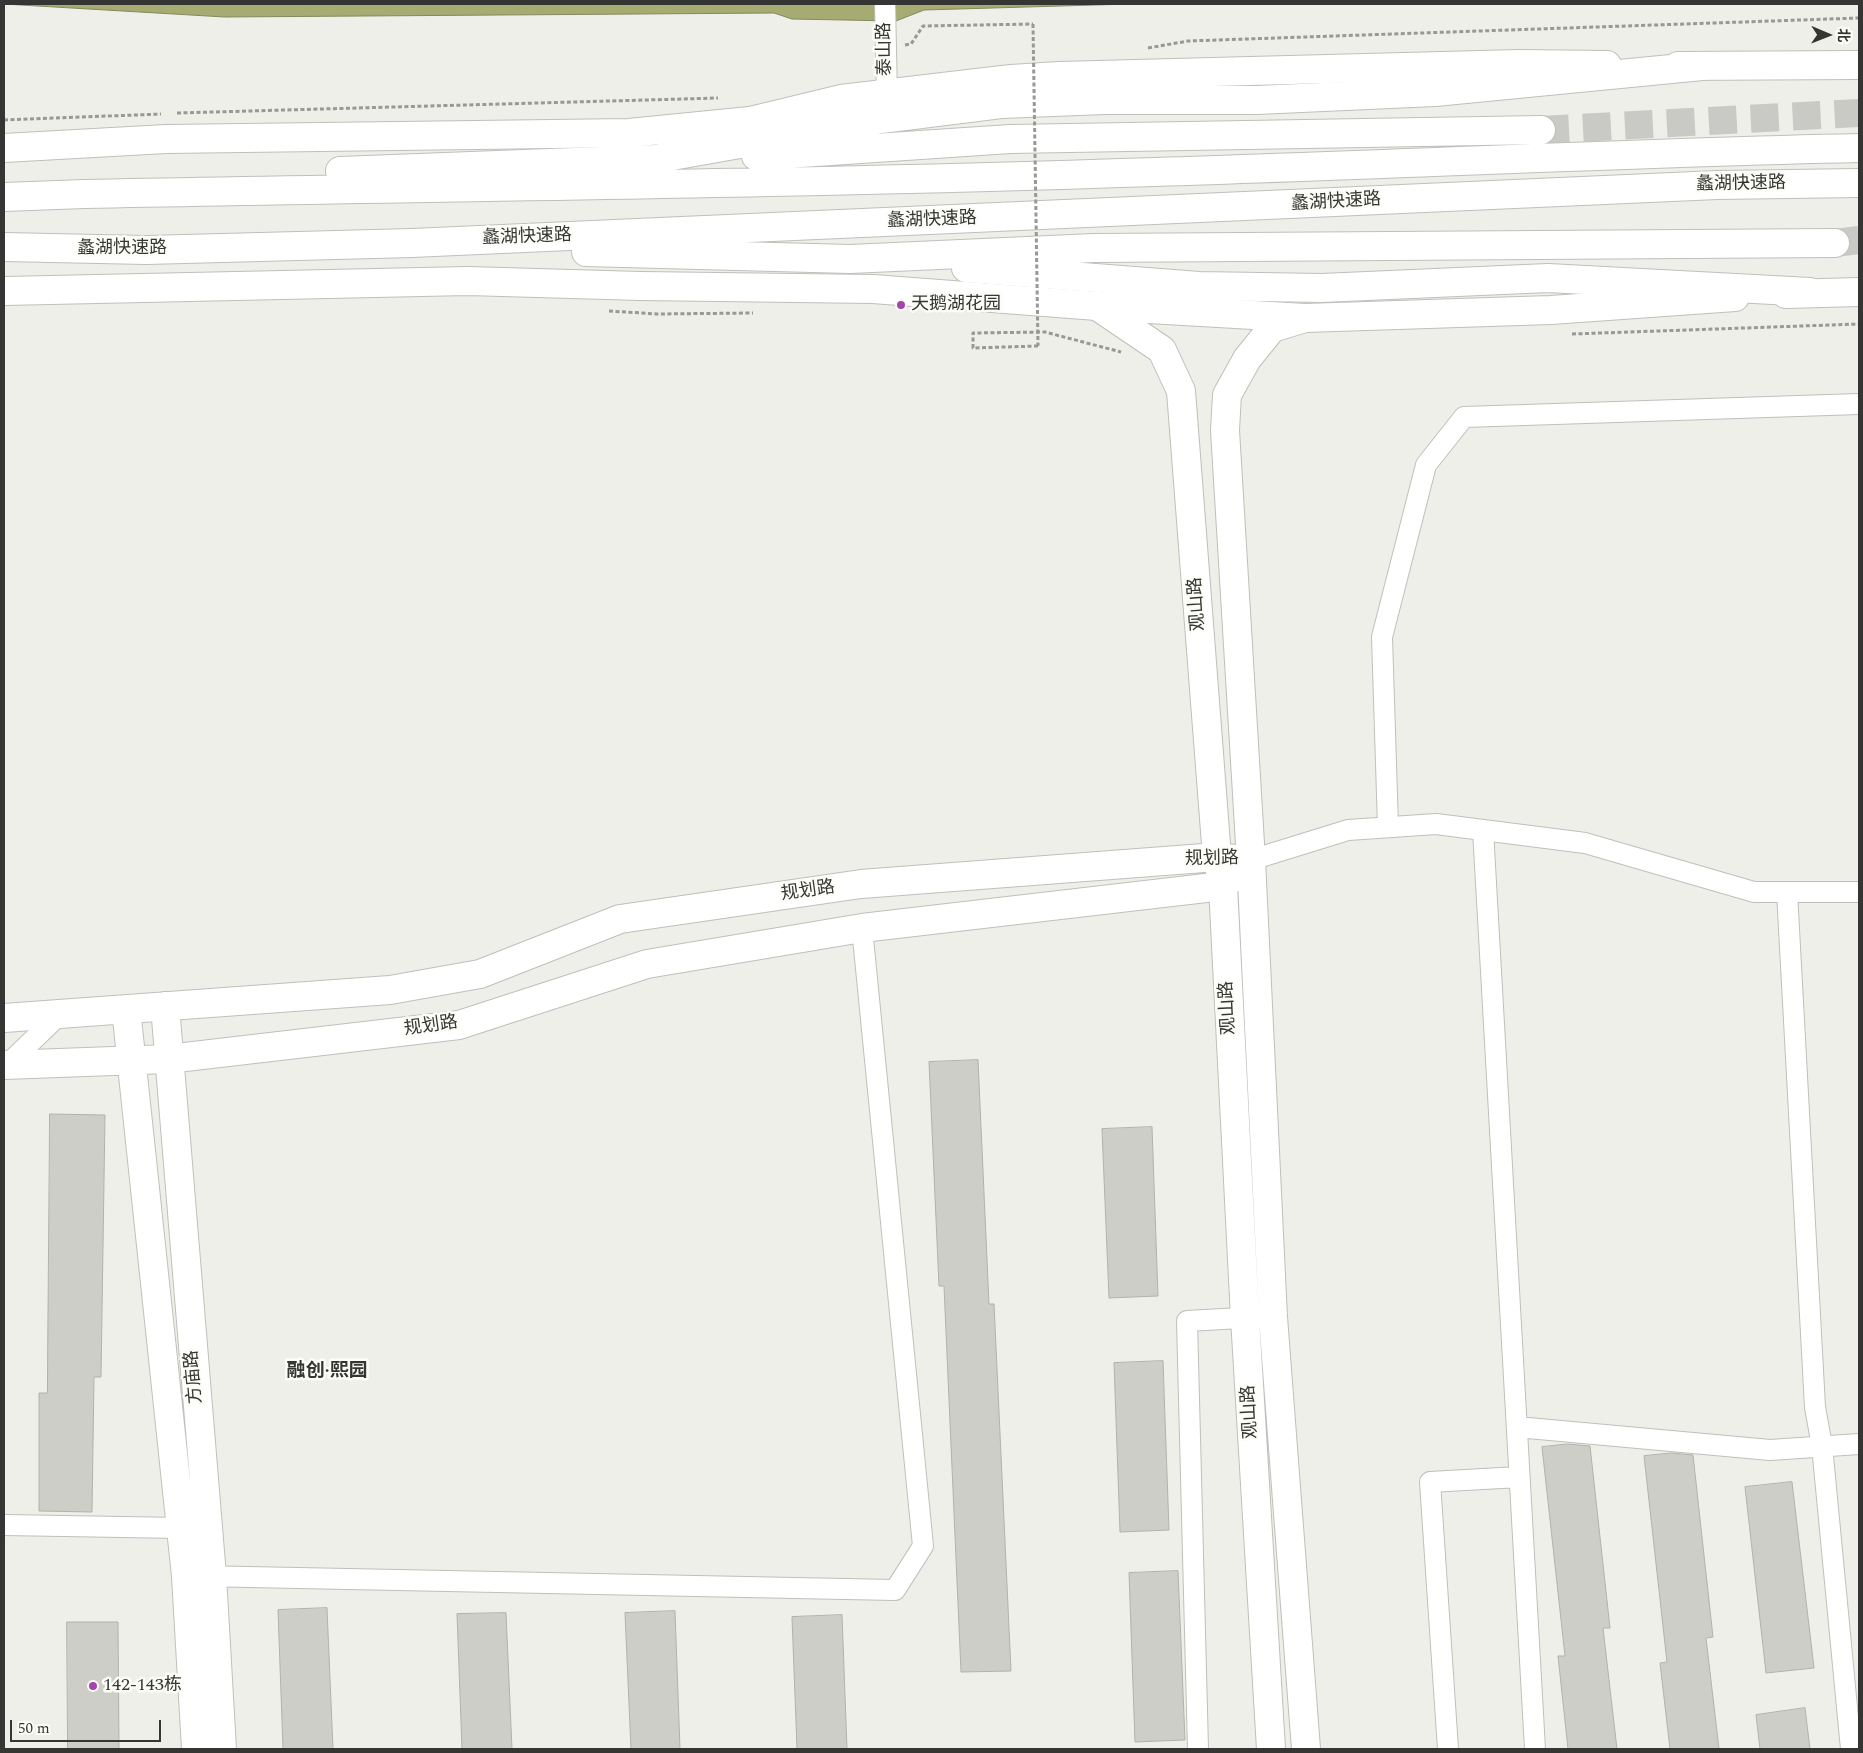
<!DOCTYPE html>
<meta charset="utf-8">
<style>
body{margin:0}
#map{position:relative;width:1863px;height:1753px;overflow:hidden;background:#eeefe9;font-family:Spectral,"Noto Sans SC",serif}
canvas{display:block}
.frame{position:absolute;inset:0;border:5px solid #353533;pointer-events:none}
.north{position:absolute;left:1803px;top:10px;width:50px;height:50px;-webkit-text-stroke:4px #fcfdf7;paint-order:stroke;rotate:91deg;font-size:14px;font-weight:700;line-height:20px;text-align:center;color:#353533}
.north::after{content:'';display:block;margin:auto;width:18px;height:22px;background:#353533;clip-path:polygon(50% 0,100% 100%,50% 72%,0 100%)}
.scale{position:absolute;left:10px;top:1720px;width:151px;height:22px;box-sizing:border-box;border:2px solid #353533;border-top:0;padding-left:6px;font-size:15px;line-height:18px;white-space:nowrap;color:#353533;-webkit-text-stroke:4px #fcfdf7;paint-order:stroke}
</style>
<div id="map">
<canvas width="1863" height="1753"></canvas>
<div class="frame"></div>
<div class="north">北</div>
<div class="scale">50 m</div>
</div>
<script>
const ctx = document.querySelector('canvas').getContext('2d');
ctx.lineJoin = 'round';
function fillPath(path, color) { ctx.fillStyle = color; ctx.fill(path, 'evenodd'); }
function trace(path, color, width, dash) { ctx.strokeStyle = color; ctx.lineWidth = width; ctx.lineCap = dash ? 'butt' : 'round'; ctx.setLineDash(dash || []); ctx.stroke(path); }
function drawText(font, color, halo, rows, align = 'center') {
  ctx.font = font + ' Spectral,"Noto Sans SC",serif'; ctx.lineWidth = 5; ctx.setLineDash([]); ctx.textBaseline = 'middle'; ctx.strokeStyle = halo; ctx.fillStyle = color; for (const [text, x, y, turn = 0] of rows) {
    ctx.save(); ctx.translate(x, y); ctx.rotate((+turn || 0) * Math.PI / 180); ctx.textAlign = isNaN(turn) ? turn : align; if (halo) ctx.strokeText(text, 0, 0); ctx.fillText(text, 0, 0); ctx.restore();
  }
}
const water = new Path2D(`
 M4 4H1129L924 10 896 21 792 19 774 13 225 17Z`);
fillPath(water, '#a6ab71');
trace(water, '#84885e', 1);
const building = new Path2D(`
 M978 1060 989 1304H994L1011 1671 961 1672 944 1286H939L929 1062Z
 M50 1114 105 1115 101 1377H94L92 1512 39 1511V1393H47Z
 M1152 1127 1158 1296 1109 1298 1102 1129Z
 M1163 1361 1169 1530 1120 1532 1114 1363Z
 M1568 1444 1590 1446 1610 1628H1603L1617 1749H1568L1558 1656H1565L1542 1447Z
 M1672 1453 1693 1455 1713 1637 1706 1638 1719 1749H1670L1660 1663 1667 1662 1644 1456Z
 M1792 1482 1814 1668 1766 1673 1745 1487Z
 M1178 1571 1185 1740 1135 1742 1129 1573Z
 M327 1608 333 1749H283L278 1610Z
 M675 1611 680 1749H631L625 1613Z
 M506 1613 512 1749H462L457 1614Z
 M842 1615 847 1749H797L792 1617Z
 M67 1622H118L119 1749H68Z
 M1805 1708 1810 1749H1760L1756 1715Z`);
fillPath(building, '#cdcec8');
trace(building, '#b1b2ac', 1);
trace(new Path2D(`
 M1541 130 1859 113
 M1835 243 1859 240`), '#c9cac5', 28, [28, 14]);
const street = new Path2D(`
 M885 4 887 95
 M1388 827 1382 637 1426 465 1464 417 1859 404
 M1483 830 1535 1749
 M1251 860 1348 830 1436 824 1585 843 1754 892H1859
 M1787 892 1815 1407 1822 1446 1851 1749
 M7 1065 60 1014
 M1517 1427 1770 1450 1859 1444
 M4 1525 181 1528
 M198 1576 895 1590 923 1546 862 928
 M1198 1749 1187 1321 1259 1317
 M1448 1749 1430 1482 1519 1477`);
const secondary = new Path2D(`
 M1097 306 1162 350 1181 391 1217 857 1223 886 1245 1318 1271 1749
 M1305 318 1272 328 1247 359 1227 395 1225 430 1251 860 1273 1317 1306 1749
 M165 1006 212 1576 222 1749
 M126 1009 186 1576 196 1749
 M4 1018 390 990 480 974 620 919 861 884 1217 857 1235 859
 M4 1065 168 1059 459 1025 647 964 862 928 1223 886 1235 875`);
const primary = new Path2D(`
 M1678 66 1859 65
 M4 148 166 139 629 133 750 121 841 99 1011 79 1059 76 1519 64 1607 65
 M4 291 468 281 640 286 873 289 1097 306 1305 318 1551 310 1735 297
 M1786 294 1859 292`);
const highway = new Path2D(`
 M756 156 1010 139 1541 130
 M340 171 655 159 881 119 1001 104 1105 100H1257L1435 92 1702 66
 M4 197 84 194C441 187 798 184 1155 172 1389 165 1624 153 1859 148
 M4 247 146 250 412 243 1717 185 1859 183
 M586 252 850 259 1094 248 1835 243
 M966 268 1199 286 1322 288 1548 278 1810 292`);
trace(street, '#bfc0ba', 22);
trace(secondary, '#bfc0ba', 30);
trace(primary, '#bfc0ba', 30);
trace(highway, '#bfc0ba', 30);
trace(new Path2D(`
 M905 45 911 44 923 26 1033 24
 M1148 48 1188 41 1859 18
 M177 113 718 98
 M4 120 161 114
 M609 311 657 314 753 313
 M1572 334 1859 324
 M1038 346 973 348V333L1045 332 1121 352`), '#989995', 3, [4, 2.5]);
trace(street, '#fff', 20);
trace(secondary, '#fff', 28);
trace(primary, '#fff', 28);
trace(highway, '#fff', 28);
trace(new Path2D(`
 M1033 24 1038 346`), '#989995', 3, [4, 2.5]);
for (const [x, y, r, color] of [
 [901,305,5,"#a345af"],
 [93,1686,5,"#a345af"]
]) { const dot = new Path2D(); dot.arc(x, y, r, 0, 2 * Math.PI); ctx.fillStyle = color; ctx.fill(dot); trace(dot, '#fcfdf7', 2); }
drawText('18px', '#353533', '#fcfdf7', [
 ["泰山路",886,49,-91],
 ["蠡湖快速路",1741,185,-1],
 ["蠡湖快速路",1336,203,-3],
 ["蠡湖快速路",932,221,-2],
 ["蠡湖快速路",527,238,-2],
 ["蠡湖快速路",122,249],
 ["观山路",1198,604,-94],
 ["规划路",1212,860,-1],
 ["规划路",808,892,-8],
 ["观山路",1229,1008,-93],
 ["规划路",431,1027,-8],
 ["方庙路",195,1377,-95],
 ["观山路",1251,1412,-93]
]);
drawText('18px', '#353533', '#fcfdf7', [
 ["天鹅湖花园",911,305],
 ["142-143栋",103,1686]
], 'left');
drawText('bold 19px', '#353533', '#fcfdf7', [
 ["融创·熙园",327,1372]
]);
</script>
